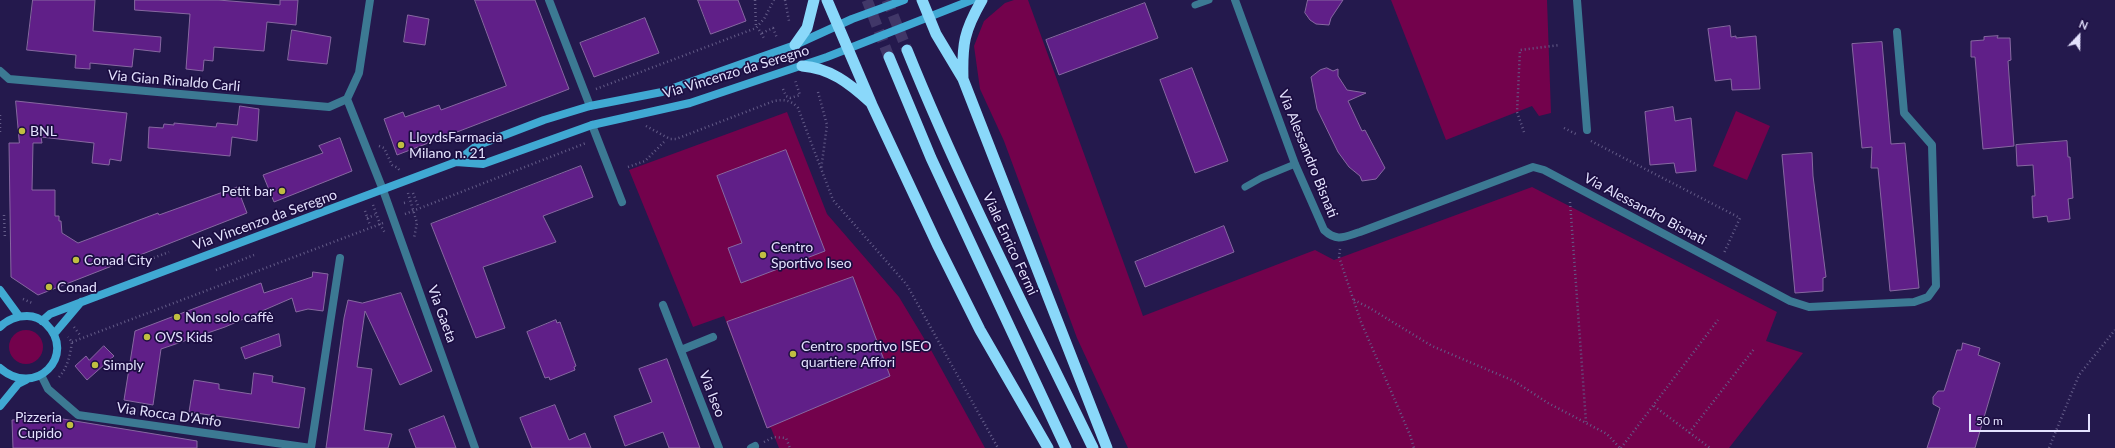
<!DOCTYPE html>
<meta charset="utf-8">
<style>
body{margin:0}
#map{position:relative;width:2115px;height:448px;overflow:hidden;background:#24194d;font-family:Lato,sans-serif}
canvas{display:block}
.north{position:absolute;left:2059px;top:16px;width:40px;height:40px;-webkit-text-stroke:3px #1c0e42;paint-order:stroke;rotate:22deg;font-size:11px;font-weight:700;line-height:16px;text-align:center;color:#e4e2fe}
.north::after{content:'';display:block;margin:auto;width:14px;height:18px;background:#e4e2fe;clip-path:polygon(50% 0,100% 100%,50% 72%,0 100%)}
.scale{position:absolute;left:1969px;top:414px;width:121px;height:18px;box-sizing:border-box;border:2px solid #e4e2fe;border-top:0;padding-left:5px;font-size:12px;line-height:14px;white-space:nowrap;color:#e4e2fe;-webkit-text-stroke:3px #1c0e42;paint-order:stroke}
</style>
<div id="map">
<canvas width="2115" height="448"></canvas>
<div class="north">N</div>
<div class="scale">50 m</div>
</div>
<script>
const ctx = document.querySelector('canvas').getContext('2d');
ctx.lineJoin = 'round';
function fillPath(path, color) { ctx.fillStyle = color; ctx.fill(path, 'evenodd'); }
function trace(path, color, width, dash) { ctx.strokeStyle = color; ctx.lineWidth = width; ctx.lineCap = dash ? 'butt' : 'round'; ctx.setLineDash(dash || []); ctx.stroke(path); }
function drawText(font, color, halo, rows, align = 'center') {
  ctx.font = font + ' Lato,sans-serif'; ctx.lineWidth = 3.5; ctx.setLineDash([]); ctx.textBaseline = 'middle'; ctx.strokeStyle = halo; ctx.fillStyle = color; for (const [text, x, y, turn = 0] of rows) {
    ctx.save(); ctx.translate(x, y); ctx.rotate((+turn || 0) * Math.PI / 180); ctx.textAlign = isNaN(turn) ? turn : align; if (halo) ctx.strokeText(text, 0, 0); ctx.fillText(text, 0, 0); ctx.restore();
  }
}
fillPath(new Path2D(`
 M1014 0H1028L1143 316 1315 250 1334 260 1532 187 1777 312 1766 341 1803 353 1729 448H1128L1077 338 1004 141 980 89 974 46 984 21 1005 3Z
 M1391 0H1547L1551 113 1539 116 1532 106 1446 140Z
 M1736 111 1770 126 1747 180 1713 166Z
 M787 112 827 214 899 297 931 350 985 448H779L771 428H767L724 316 693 327 629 170Z
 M9 347a17 17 0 1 1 34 0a17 17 0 1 1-34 0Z`), '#73024c');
const building = new Path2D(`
 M33 0H95L93 31 161 37 160 52 134 49 132 67 90 63V69L75 68 76 55 27 50Z
 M135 0H218L280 5V0H298L296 25 267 22 264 51 214 47 213 61 204 60 203 71 186 69 190 14 135 10Z
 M475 0H535L569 89 397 155 384 119 403 112 405 117 439 105 441 110 506 86Z
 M698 0H738L746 21 711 34Z
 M1308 0H1343L1331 18 1329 25 1316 24 1310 20 1305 13Z
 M1145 3 1158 38 1059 75 1046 40Z
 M408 15 429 19 425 45 404 42Z
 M645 18 659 53 594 77 580 43Z
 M1730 26 1731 37 1736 36V38L1756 36 1760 89 1732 90 1731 79 1715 81 1708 29Z
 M292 30 331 37 327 64 288 60Z
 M1998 36 1997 38H2010L2011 60 2008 61 2014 146 1983 149 1975 57H1971V41L1984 40V37Z
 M1882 42 1891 144 1905 143 1919 288 1890 291 1878 168H1871L1872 147 1862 148 1852 44Z
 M1192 68 1228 161 1195 173 1160 80Z
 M1327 68 1333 71 1338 69V76L1347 90 1366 93 1348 101 1362 131 1365 130 1385 168 1376 179 1362 181 1360 176 1349 167 1338 152 1317 109 1311 77 1320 70Z
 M16 101 127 113 121 161 110 159 109 165 92 163 94 143 41 137 42 143H33L32 190H55V216H59V221H61L62 233 78 243 158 213 159 215 237 187 247 213 38 295 11 277 9 143H19Z
 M240 106 259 109 257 141 232 137 230 156 148 148 149 127 163 128 164 124 174 125V123L216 127 217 123 237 125Z
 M1673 107 1675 121 1691 118 1696 171 1676 173 1674 163 1650 165 1645 112Z
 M340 138 352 171 274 202 263 175 323 153 319 146Z
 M2067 141 2068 157H2070L2073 198 2068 199 2070 219 2048 222 2047 216 2033 218 2032 196H2035L2033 165 2017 166 2016 145Z
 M786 150 825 251 741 283 728 248 742 243 717 176Z
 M1812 153 1813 176 1826 277 1823 278V291L1795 293 1782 155Z
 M581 166 593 197 543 216 556 242 483 267 505 328 476 338 431 224Z
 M1224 226 1234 252 1145 287 1135 262Z
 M313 272 328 274 323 311 308 309 296 312 292 298 225 327 161 349 153 405 124 400 135 331 261 283 264 293 312 277Z
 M853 277 890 376 767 428 727 322Z
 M401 293 432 371 400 385 365 311 357 367 372 369 364 430 392 434 388 448H326L344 318 348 300 362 303Z
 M556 320 557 323 560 322 576 366 574 367 575 370 550 380 549 377 545 378 527 332Z
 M279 334 281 346 245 359 241 348Z
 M1963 343 1980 348 1978 355 2000 363 1975 448H1927L1940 408 1933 404V397L1938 391H1944L1957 350H1961Z
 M104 346 114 356 87 380 75 366 86 356 89 360Z
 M667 359 700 448H669L663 432 625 446 614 416 652 402 639 369Z
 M254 373 273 376 272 382 305 388 299 428 189 412 194 380 219 384V389L251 394Z
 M555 405 569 440 585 433 591 448H532L520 418Z
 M26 413 197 441V448H13L12 420 25 419Z
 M444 416 456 448H416L409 430Z`);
fillPath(building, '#601f88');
trace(building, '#8768a1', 1);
trace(new Path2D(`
 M867 0 889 57
 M887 0 907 50`), '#413768', 11, [11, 5.5]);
trace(new Path2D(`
 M755 0 756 27
 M785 0 789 21
 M759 30 765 40
 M762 33 773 28 777 38
 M596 89 756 28 764 19 774 0
 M783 89 786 96 790 98 800 95 795 80
 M818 92 827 125 821 170
 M646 126 670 139H676L774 101C784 99 791 100 798 108L833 200 907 285 998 448
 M1564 128 1576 134
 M0 132V112
 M1524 132 1517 112 1520 50 1560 45
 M1591 141 1740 218 1724 253
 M379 146 384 148 392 165 398 168 400 171
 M628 167 645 161 664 142
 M408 193 417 223 414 238
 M413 193 418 206
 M1570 202 1586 422
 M404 203 408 202
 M373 205 380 224 385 233
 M365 211 370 225
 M405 214 586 143
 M4 215 5 239
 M367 218 375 215
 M1340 249 1339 257 1361 322 1410 435 1414 448
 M135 265 169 252
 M216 270 254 255
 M23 299 32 303
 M1354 300 1368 307 1432 346 1514 381 1548 403 1607 434 1620 448
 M74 327 80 335
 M72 342 383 223
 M59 377C68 367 70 355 72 342L68 337
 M1654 406 1710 448
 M1689 433 1754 349
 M764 442 774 437 786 438 790 448
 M1621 448 1718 320
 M2049 448 2079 375 2115 330`), '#655d89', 2.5, [1, 3]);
trace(new Path2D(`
 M1195 5 1209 0
 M1245 187 1261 178 1295 164`), '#3c7993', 7);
trace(new Path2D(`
 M549 0 590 106
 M1235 0 1295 164 1324 230C1337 242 1344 237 1360 232L1533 167 1544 170 1790 301 1809 307 1914 302 1928 297 1936 286 1932 145 1904 113 1897 32
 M1577 0 1587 130
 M0 71 9 79 329 107 347 99 359 73 370 0
 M347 99 383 190 475 448
 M592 125 622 202
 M663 305 719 448
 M681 350 713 337
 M41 375 48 389 78 415 311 448
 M311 448 340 258
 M751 448 755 446`), '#3c7993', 8);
trace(new Path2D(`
 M456 162 483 164 592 125 690 103 827 57 972 0
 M0 290 19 316
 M42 321 50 314 95 297 456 162 476 146 544 120 590 106 662 92 795 45 852 19 904 0
 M0 327C8 319 16 316 27 316 34 316 41 319 46 324 78 355 35 399 0 368
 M54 334 81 302
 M0 406 18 384 26 380`), '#40a9d3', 8);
trace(new Path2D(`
 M827 0 872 105 937 244 980 330 1048 448
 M922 0 936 34 963 79 1107 448
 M795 45 807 28 814 0
 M907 50C962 186 1029 316 1093 448
 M889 57 931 158 1066 448
 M802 66C830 68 849 83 870 102
 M963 79C962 44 964 31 982 0`), '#8ad8fa', 11);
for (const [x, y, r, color] of [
 [22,131,4,"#c0be41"],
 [401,145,4,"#c0be41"],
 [282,191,4,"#c0be41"],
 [763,255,4,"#c0be41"],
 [76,260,4,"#c0be41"],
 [49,287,4,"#c0be41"],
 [177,317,4,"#c0be41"],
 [147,337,4,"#c0be41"],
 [793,354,4,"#c0be41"],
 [95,365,4,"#c0be41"],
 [70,425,4,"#c0be41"]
]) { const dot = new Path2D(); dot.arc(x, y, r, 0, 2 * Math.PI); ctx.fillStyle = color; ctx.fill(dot); trace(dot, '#1c0e42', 1.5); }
drawText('14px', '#e4e2fe', '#1c0e42', [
 ["Via Vincenzo da Seregno",736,72,-17],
 ["Via Gian Rinaldo Carli",174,81,5],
 ["Via Alessandro Bisnati",1308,154,68],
 ["Via Alessandro Bisnati",1645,209,28],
 ["Via Vincenzo da Seregno",265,220,-20],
 ["Viale Enrico Fermi",1010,244,65],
 ["Via Gaeta",442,314,70],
 ["Via Iseo",712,394,69],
 ["Via Rocca D'Anfo",169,415,8]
]);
drawText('14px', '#e4e2fe', '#1c0e42', [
 ["BNL",30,131],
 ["LloydsFarmacia",409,137],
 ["Milano n. 21",409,153],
 ["Petit bar",274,191,"right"],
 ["Centro",771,247],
 ["Sportivo Iseo",771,263],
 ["Conad City",84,260],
 ["Conad",57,287],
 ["Non solo caffè",185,317],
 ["OVS Kids",155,337],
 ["Centro sportivo ISEO",801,346],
 ["quartiere Affori",801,362],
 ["Simply",103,365],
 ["Pizzeria",62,417,"right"],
 ["Cupido",62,433,"right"]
], 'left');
</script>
